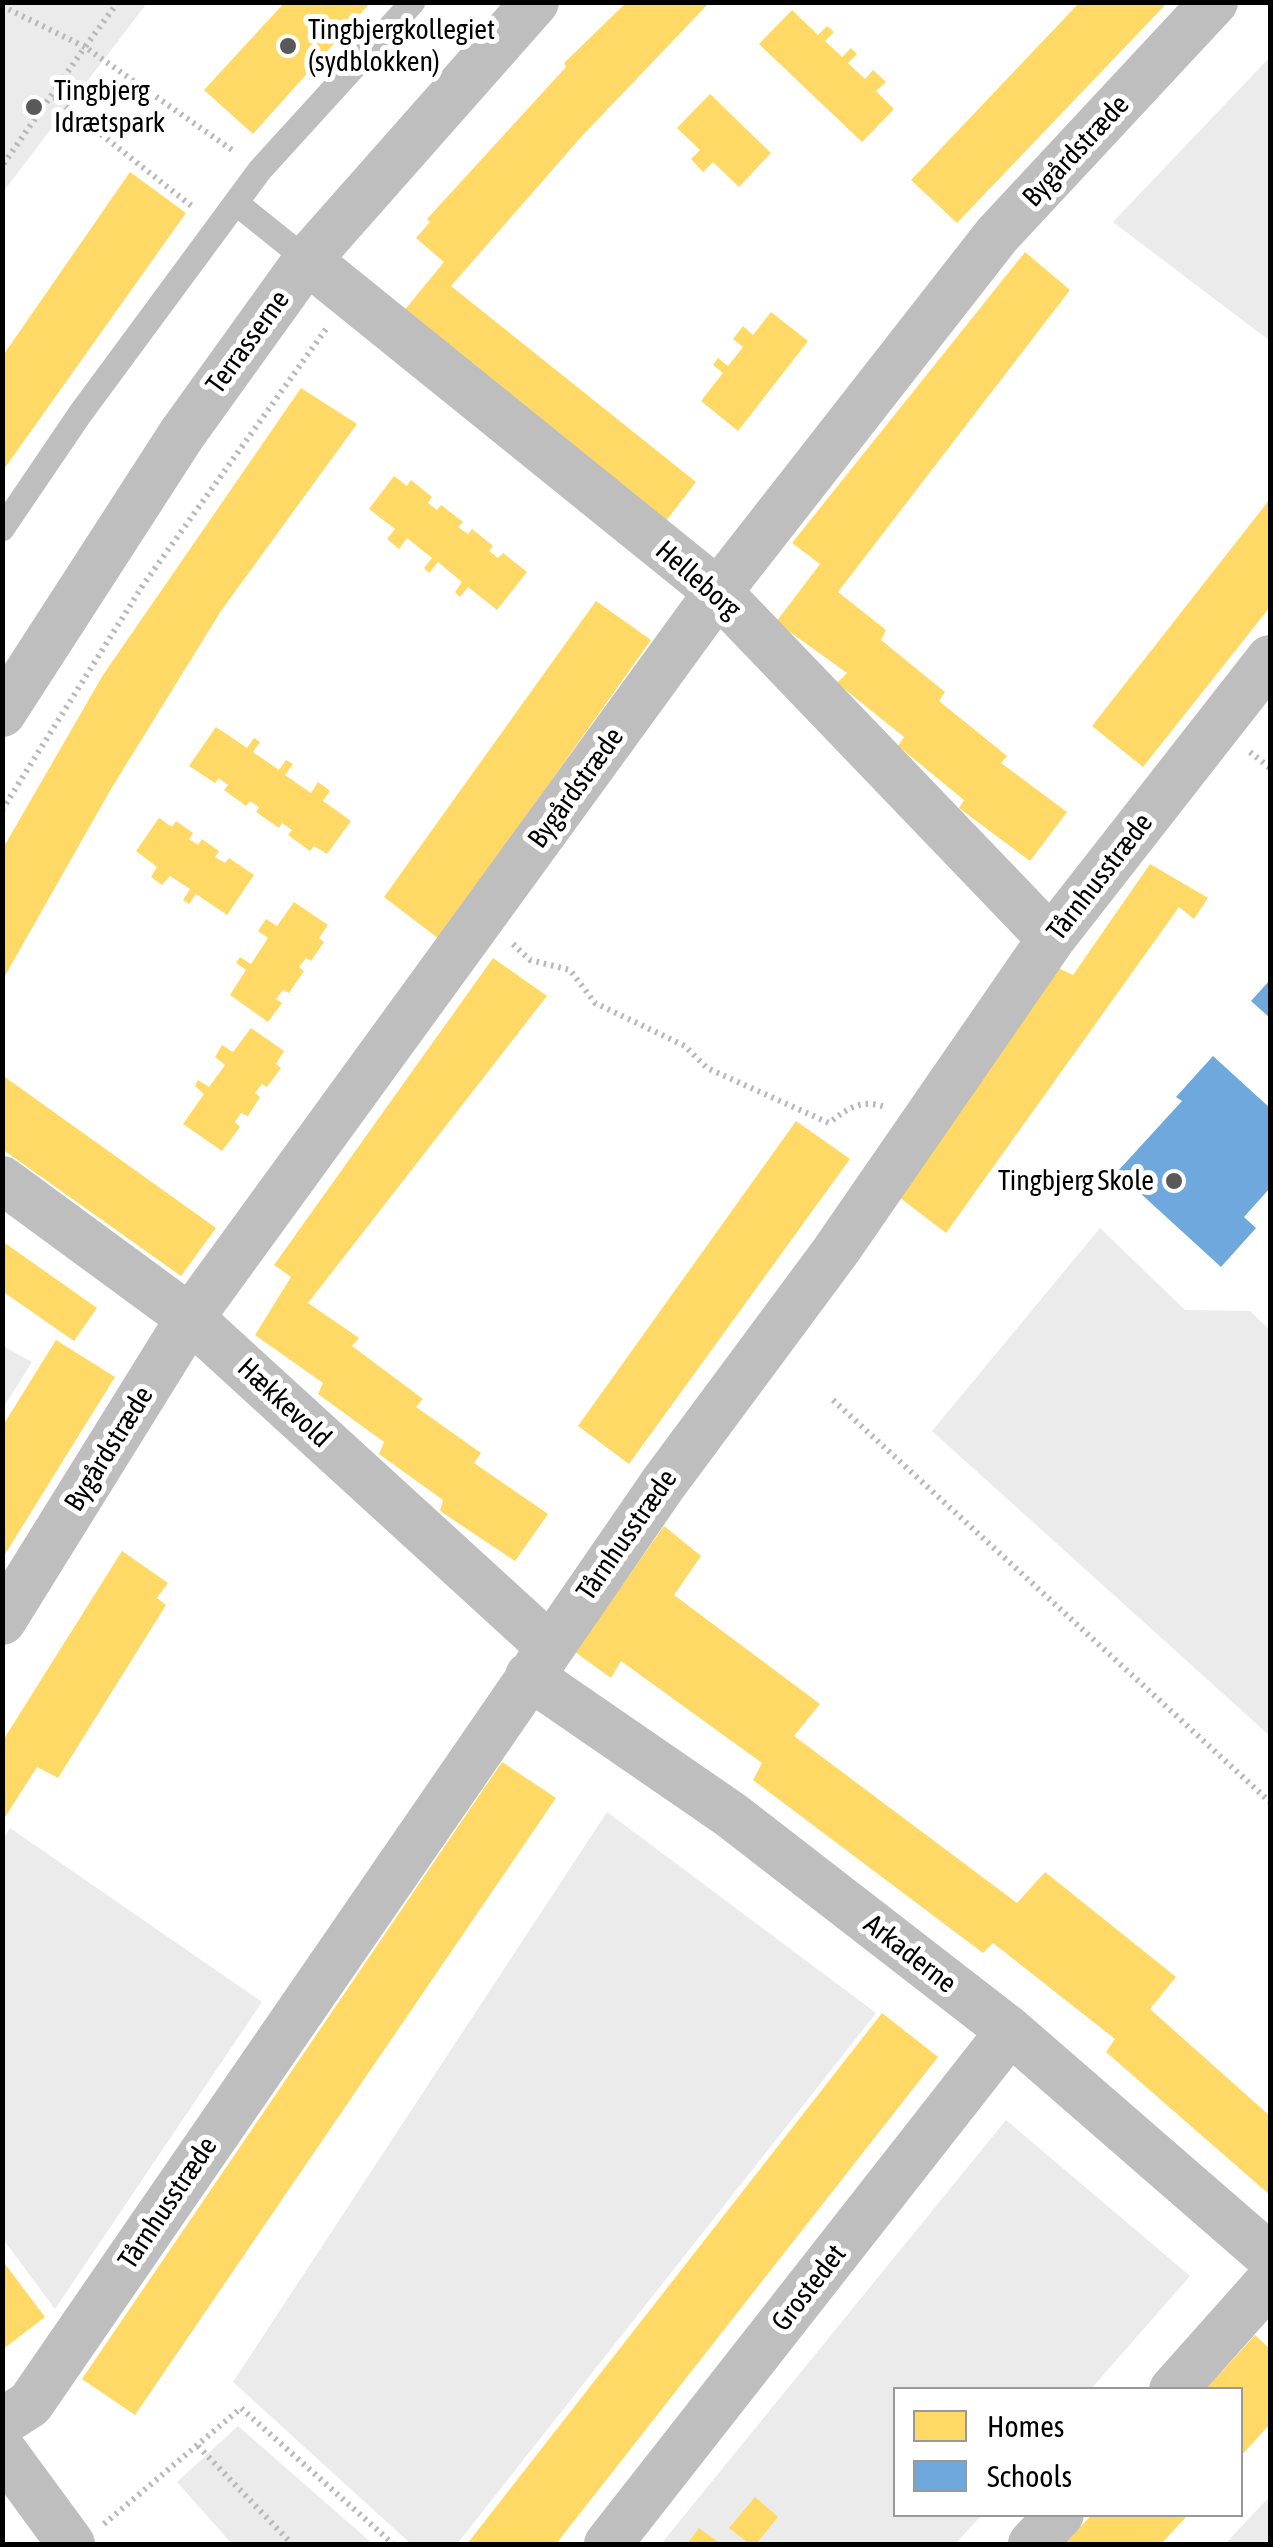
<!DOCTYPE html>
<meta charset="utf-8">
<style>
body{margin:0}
#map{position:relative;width:1273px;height:2547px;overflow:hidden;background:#fff;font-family:"Asap Condensed",sans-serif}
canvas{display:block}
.frame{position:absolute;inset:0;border:5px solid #000;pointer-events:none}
.legend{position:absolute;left:893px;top:2387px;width:350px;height:130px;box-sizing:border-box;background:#fff;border:2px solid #999;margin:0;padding:12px 18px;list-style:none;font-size:30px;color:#000}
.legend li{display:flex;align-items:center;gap:20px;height:50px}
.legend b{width:50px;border:2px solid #999}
</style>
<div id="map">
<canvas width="1273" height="2547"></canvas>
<div class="frame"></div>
<ul class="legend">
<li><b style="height:28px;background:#ffd966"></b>Homes</li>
<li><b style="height:28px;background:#6fa8dc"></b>Schools</li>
</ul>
</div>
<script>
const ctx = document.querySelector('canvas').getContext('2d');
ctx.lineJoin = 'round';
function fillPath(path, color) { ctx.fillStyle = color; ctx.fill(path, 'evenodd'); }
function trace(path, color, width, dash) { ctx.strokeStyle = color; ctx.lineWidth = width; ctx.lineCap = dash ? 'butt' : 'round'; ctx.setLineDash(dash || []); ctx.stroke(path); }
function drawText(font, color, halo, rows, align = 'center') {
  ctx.font = font + ' "Asap Condensed",sans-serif'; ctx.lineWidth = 10; ctx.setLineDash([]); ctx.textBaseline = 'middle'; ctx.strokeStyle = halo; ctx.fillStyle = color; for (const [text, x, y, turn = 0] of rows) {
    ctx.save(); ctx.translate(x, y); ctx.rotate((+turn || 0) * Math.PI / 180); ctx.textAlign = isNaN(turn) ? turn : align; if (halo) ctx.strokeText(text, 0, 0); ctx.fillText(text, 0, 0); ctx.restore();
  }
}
fillPath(new Path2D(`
 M3 2 147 3 3 192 2 3Z
 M1270 57V341L1113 222Z
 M1100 1228 1185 1310 1250 1311 1270 1330V1736L932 1431Z
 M3 1346 32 1362 3 1408Z
 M607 1812 876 2013 457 2544H411L233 2382Z
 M10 1828 262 2002 55 2309 3 2239 2 1841Z
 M1006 2120 1190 2276 1091 2389 896 2390V2514L982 2515 955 2544H661Z
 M238 2426 373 2544H232L177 2482Z
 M1270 2496V2544H1225Z`), '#ebebeb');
fillPath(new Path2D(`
 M285 2H371L253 134 204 90Z
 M627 2H710L582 136 451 286 696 482 662 526 398 318 444 262 416 238 430 222 427 219 566 67 564 63Z
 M1080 2H1168L957 223 911 180Z
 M792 10 818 35 827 26 834 32 825 41 842 57 851 48 857 54 848 63 865 79 873 70 886 82 876 91 894 109 862 142 759 44Z
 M710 94 771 153 739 187 713 162 703 172 691 159 700 150 677 128Z
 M130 172 186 213 2 472V357Z
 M1025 252 1070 290 838 592 886 630 881 640 945 692 939 701 1007 756 1001 763 1067 812 1030 861 959 808 964 800 898 746 904 737 837 683 847 673 776 622 820 564 792 543Z
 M771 312 808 341 738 431 701 401 723 373 713 365 718 358 728 366 743 347 733 339 743 326 753 335Z
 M301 388 357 424 221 611 111 789 2 981V850L103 675Z
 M394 476 407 486 411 480 432 497 428 503 437 510 441 505 463 522 458 527 468 534 472 529 493 546 489 551 498 558 503 553 527 572 497 610 468 587 460 597 455 592 462 582 438 562 429 573 424 568 432 558 407 538 399 549 387 539 395 529 369 509Z
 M1270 499V607L1143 767 1092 726Z
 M596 601 651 640 439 939 384 897Z
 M216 727 247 748 254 738 260 742 253 752 279 770 286 760 293 764 285 775 311 793 318 782 330 791 323 801 351 821 327 854 314 846 310 851 288 835 292 830 282 823 279 828 256 812 259 807 250 801 246 806 224 790 228 785 219 778 215 783 189 766Z
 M159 818 172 827 176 821 193 833 189 839 198 845 202 839 219 851 215 857 225 863 229 858 254 875 227 915 196 894 189 904 183 900 190 889 170 876 162 885 151 877 157 867 136 851Z
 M1150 864 1208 898 1194 919 1179 907 946 1233 895 1194 1054 966 1073 975Z
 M294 902 328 925 319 938 324 942 311 961 306 958 299 967 304 971 289 993 283 990 276 999 282 1003 268 1022 230 995 246 970 236 963 240 957 251 964 268 938 258 931 266 919 277 926Z
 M493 958 547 996 308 1303 359 1338 352 1346 423 1399 416 1407 481 1453 474 1463 548 1514 515 1561 440 1511 443 1500 379 1454 384 1442 318 1394 323 1383 255 1335 291 1277 274 1265Z
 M251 1028 284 1051 276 1064 281 1068 267 1087 262 1084 255 1093 260 1097 248 1116 241 1113 235 1122 240 1127 222 1151 183 1124 204 1094 195 1086 198 1080 209 1087 225 1065 215 1057 222 1045 233 1052Z
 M2 1075 216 1228 181 1276 2 1149Z
 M796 1121 850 1159 629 1464 578 1426Z
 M2 1241 97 1308 74 1341 2 1291Z
 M56 1340 115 1377 2 1559V1427Z
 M664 1526 701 1556 674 1595 820 1704 794 1736 1017 1903 1045 1872 1176 1977 1150 2009 1270 2116V2195L1106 2052 1115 2039 993 1943 983 1953 753 1780 762 1763 621 1661 611 1678 575 1652Z
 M122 1551 168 1583 157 1598 166 1605 58 1778 37 1767 2 1822V1742Z
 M502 1762 556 1798 135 2415 82 2379Z
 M882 2013 938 2057 556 2544H467Z
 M2 2260 45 2317 2 2350Z
 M1255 2335 1270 2349V2424L1240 2457V2390H1205Z
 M755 2497 778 2517 756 2544H750L729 2528Z
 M1092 2514H1189L1161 2544H1065Z
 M699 2528 721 2544H687Z`), '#ffd966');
fillPath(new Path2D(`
 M1270 980V1018L1251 1001Z
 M1213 1056 1270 1108V1188L1244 1217 1256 1228 1221 1267 1117 1172 1182 1101 1176 1097Z`), '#6fa8dc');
trace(new Path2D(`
 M118 2 85 47 235 152
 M2 6 85 47 2 166
 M54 97 194 208
 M1250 752 1270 768
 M2 810 143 585 326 329
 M513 944 530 960 570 970 595 1003 685 1046 707 1068 829 1123C848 1108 861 1099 885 1107
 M833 1400 1270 1802
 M198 2446 292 2544
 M104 2524 241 2408 393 2544`), '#b9b9b9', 6, [2.5, 5]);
trace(new Path2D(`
 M236 203 307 260
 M2 529 80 414 260 170 413 2`), '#bebebe', 25);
trace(new Path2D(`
 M307 260 718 592 1051 939
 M2 713 182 434 307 260 535 2
 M2 1180 190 1318 549 1646
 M2 1621 190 1318 718 592 997 235 1214 2
 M529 1676 731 1815 1010 2031 1270 2257
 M1173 2390 1270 2281
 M2 2422 30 2404 663 1484 835 1252 1051 939 1270 659
 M2 2450 71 2544
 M608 2544 1010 2031
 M1032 2544 1060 2514`), '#bebebe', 48);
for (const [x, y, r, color] of [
 [288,46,10,"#595959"],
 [34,107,10,"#595959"],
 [1174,1181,10,"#595959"]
]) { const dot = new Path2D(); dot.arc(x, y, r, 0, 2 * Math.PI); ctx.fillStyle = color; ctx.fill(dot); trace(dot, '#fff', 4); }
drawText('28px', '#000', '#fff', [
 ["Tingbjergkollegiet",308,30],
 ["(sydblokken)",308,62],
 ["Tingbjerg",54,91],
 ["Idrætspark",54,123],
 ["Tingbjerg Skole",1154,1181,"right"]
], 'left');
drawText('28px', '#000', '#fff', [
 ["Bygårdstræde",1076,151,-47],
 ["Terrasserne",248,342,-54],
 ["Helleborg",698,580,41],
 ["Bygårdstræde",576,788,-54],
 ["Tårnhusstræde",1100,877,-52],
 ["Hækkevold",284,1403,43],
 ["Bygårdstræde",109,1449,-58],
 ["Tårnhusstræde",627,1535,-55],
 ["Arkaderne",910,1954,38],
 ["Tårnhusstræde",168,2203,-56],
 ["Grostedet",809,2288,-52]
]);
</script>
